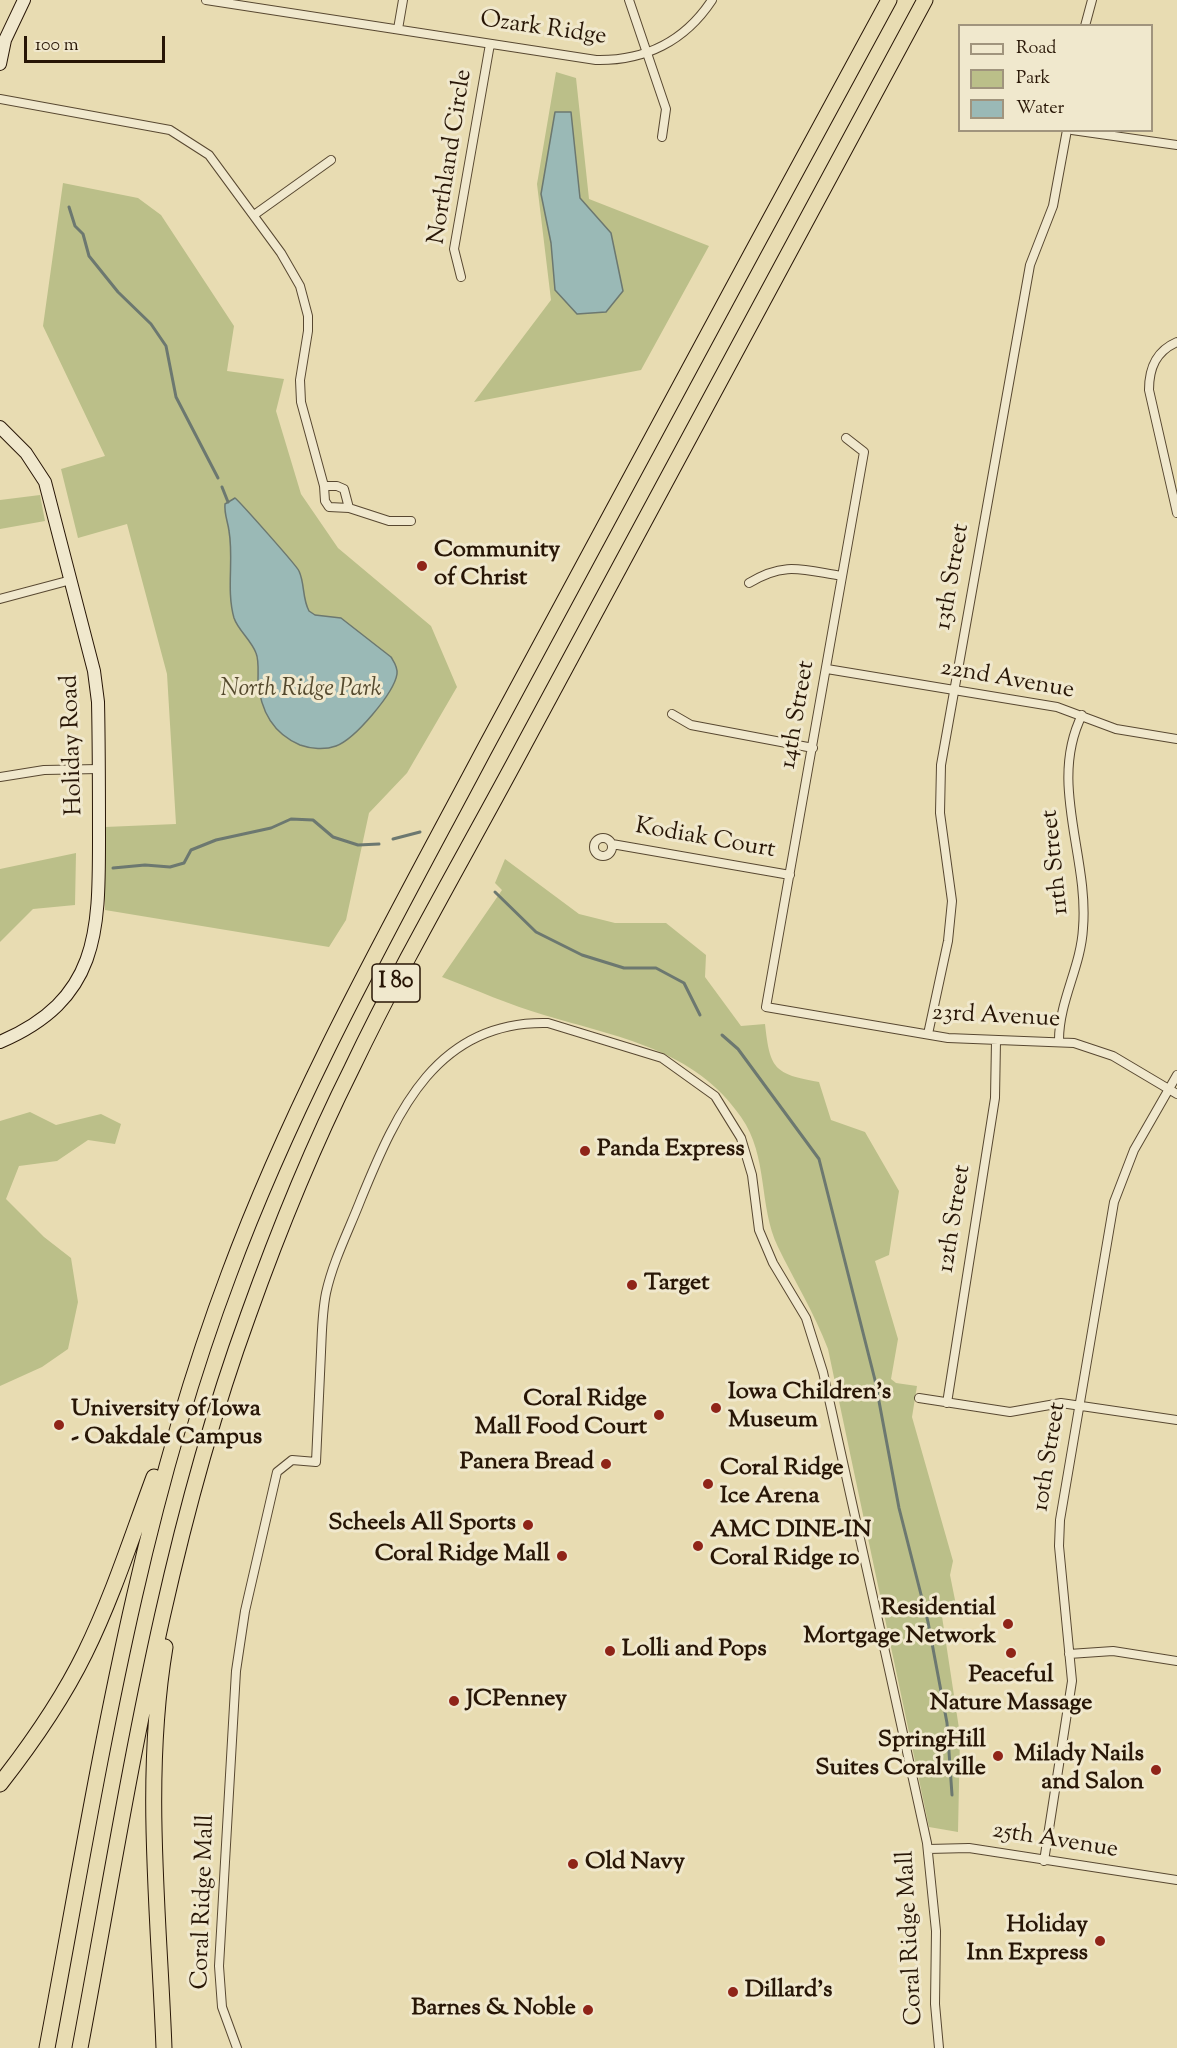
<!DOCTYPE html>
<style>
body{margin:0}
#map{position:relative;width:1177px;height:2048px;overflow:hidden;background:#e8dcb2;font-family:"Sorts Mill Goudy",serif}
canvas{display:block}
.legend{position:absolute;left:958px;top:24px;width:195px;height:108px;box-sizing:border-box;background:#f0e8cd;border:2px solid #a0947d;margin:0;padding:8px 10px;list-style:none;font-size:18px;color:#281606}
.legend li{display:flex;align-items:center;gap:12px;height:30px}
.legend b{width:30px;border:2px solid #a0947d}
.scale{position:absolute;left:24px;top:36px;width:141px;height:27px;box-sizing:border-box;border:3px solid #281606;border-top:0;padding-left:8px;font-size:18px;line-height:21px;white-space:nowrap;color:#281606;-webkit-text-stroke:4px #f0e8cd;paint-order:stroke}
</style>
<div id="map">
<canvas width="1177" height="2048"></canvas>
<ul class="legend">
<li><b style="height:8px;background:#f0e8cd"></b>Road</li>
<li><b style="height:16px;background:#bbbf89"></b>Park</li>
<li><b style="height:16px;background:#9ab9b6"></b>Water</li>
</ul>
<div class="scale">100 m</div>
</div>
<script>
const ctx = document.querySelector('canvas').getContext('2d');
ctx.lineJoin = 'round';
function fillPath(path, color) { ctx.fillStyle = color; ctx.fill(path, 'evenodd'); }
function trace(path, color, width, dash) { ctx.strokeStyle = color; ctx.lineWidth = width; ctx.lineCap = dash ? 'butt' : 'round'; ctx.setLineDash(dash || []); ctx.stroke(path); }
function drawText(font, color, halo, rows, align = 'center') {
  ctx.font = font + ' "Sorts Mill Goudy",serif'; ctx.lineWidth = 6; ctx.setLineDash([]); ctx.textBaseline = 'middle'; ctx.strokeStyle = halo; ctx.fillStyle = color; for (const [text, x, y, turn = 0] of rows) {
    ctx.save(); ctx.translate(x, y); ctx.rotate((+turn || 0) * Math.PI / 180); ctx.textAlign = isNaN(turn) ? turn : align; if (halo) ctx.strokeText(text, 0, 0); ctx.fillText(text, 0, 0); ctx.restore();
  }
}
fillPath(new Path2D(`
 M556 72 576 78 589 199 709 246 641 370 474 402 551 300 537 184Z
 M63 183 138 198 161 215 234 326 227 371 284 379 276 411 301 494 338 548 431 626 457 687 407 773 369 813 346 920 329 947 105 910V827L176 824 167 674 127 524 78 538 61 469 105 456 43 326Z
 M40 495 45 521 0 529V500Z
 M76 853 75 905 33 909 0 942V869Z
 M505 859 579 914 615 923H666L706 955 705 977 741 1026 765 1024C770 1069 774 1074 819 1082L831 1120 865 1132 899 1191 889 1255 875 1261 898 1339 891 1379 896 1383 917 1386 912 1417 953 1561 950 1575 956 1605H942L941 1610 960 1735 958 1832 929 1827 828 1349C814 1312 795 1282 778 1247 758 1205 769 1157 741 1117 695 1049 617 1037 544 1015 510 1005 476 990 442 977L502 890 495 883Z
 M30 1112 56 1125 101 1114 121 1124 115 1144 88 1140 57 1161 19 1166 6 1199 44 1237 71 1258 78 1302 68 1349 42 1367 0 1386V1121Z`), '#bbbf89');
const water = new Path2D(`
 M555 112H571L580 198 611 233 623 291 606 312 577 314 555 290 551 243 541 194Z
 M235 498C240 502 297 566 299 571 305 584 302 598 309 611L315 615 341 618 391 657C394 662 398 667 397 674 394 693 355 739 336 746 325 750 311 749 300 745 272 733 260 709 258 680 258 671 259 660 256 653 251 640 238 630 234 618 226 590 234 559 229 531 228 522 224 514 225 504Z`);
fillPath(water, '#9ab9b6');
trace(water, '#6c7870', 1.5);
trace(new Path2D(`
 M69 207 75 226 83 234 89 256 118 292 151 324 166 346 176 397 218 478
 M222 487 228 502
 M393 839 420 832
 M113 868 145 865 170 867 184 863 191 850 216 840 271 828 291 819 313 820 333 837 358 845 379 844
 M495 892 536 932 582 955 624 968H656L684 983 700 1015
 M722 1035 738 1049 819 1159 875 1380 899 1508 928 1622 947 1723 952 1795`), '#6c7870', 3);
const street = new Path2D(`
 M206 0 596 60C645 61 685 41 712 0
 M629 0 666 109 662 137
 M1085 26 1092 0
 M398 29 403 0
 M0 99 170 130 209 155 281 253 300 286 308 316V331L300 380 301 402 324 486
 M1072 130 1177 145
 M254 215 331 160
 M461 277 454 249 490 44
 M1177 342C1156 351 1149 368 1149 390L1177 513
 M846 438 864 452 766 1007 948 1038 1074 1043 1113 1056 1177 1094
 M324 486H337L344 489 349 508 329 507 325 501Z
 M349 508 389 521H411
 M749 583C785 561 803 570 842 576
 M0 599 71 580
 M827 669 1057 707 1116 729 1177 739
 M672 714 691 725 813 748
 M0 777 44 770 99 769
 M594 847a9 9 0 1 1 18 0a9 9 0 1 1-18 0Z
 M612 844 790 875
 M928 1034 948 941 952 901 940 813 941 765 1030 265 1053 206 1067 130
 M1059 1040C1059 1001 1081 967 1083 928 1089 856 1048 783 1082 715
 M919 1398 1010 1412 1061 1403 1177 1420
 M947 1403 995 1098 996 1041
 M1069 1654 1113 1651 1177 1661
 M928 1849 969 1848 1177 1880
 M1044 1861 1072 1681 1059 1546 1060 1520 1114 1202 1134 1150 1177 1075
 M237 2048 222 2007 219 1966 236 1671 245 1611 277 1472 292 1460 316 1462C318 1425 319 1389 321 1352 322 1332 322 1313 326 1293 333 1261 349 1230 361 1199 397 1111 437 1020 548 1023L662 1058 715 1096 741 1138 752 1175 759 1230 773 1263 806 1318 823 1372 890 1674 927 1843 936 1931 935 2004 939 2048`);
const secondary = new Path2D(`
 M0 64 5 40 24 0
 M0 427 26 453 45 482 94 671 98 702C99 747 99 791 99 836 99 931 100 999 0 1042`);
const highway = new Path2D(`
 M0 1784C32 1743 62 1700 85 1653 113 1596 132 1536 154 1477
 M47 2048C96 1787 135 1523 229 1274 297 1091 393 922 484 750 617 499 754 250 889 0
 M80 2048C126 1802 162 1552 248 1316 278 1232 312 1148 352 1068 405 957 468 850 526 741 659 494 792 247 925 0
 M164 2048C159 1915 143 1779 165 1647`);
trace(street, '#584831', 10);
trace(secondary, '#281606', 14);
trace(highway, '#281606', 17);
trace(street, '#f0e8cd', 8);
trace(secondary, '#f0e8cd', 12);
trace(highway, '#e8dcb2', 15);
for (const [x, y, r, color] of [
 [422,566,6,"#8f2418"],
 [585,1151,6,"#8f2418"],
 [632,1285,6,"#8f2418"],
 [716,1408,6,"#8f2418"],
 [659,1415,6,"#8f2418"],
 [59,1425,6,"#8f2418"],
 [606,1464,6,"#8f2418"],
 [708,1484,6,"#8f2418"],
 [528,1525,6,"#8f2418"],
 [698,1546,6,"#8f2418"],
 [562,1556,6,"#8f2418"],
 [1008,1624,6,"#8f2418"],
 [610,1651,6,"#8f2418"],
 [1011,1653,6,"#8f2418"],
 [454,1701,6,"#8f2418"],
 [998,1756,6,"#8f2418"],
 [1156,1770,6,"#8f2418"],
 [573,1864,6,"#8f2418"],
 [1100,1941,6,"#8f2418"],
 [733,1992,6,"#8f2418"],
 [588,2010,6,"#8f2418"]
]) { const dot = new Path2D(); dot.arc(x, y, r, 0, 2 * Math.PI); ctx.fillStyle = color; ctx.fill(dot); trace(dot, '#f0e8cd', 2); }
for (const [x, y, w] of [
 [396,983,48]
]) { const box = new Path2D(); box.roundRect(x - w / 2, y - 19, w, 38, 4.5); ctx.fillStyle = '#f0e8cd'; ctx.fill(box); trace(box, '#281606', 1.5); }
drawText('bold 22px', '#281606', null, [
 ["I 80",396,983]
]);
drawText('24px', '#281606', '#f0e8cd', [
 ["Ozark Ridge",543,30,8],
 ["Northland Circle",452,157,-81],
 ["13th Street",954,577,-80],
 ["22nd Avenue",1007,681,10],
 ["14th Street",799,715,-80],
 ["Holiday Road",74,745,-92],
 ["Kodiak Court",705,840,10],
 ["11th Street",1057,862,-96],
 ["23rd Avenue",996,1018,3],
 ["12th Street",956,1219,-81],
 ["10th Street",1051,1457,-81],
 ["25th Avenue",1055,1842,9],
 ["Coral Ridge Mall",205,1902,-88],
 ["Coral Ridge Mall",912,1938,-93]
]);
drawText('bold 24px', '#281606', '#f0e8cd', [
 ["Community",434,552],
 ["of Christ",434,580],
 ["Panda Express",597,1151],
 ["Target",644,1285],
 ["Iowa Children's",728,1394],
 ["Museum",728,1422],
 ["Coral Ridge",647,1401,"right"],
 ["Mall Food Court",647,1429,"right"],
 ["University of Iowa",71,1411],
 ["- Oakdale Campus",71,1439],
 ["Panera Bread",594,1464,"right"],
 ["Coral Ridge",720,1470],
 ["Ice Arena",720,1498],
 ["Scheels All Sports",516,1525,"right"],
 ["AMC DINE-IN",710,1532],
 ["Coral Ridge 10",710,1560],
 ["Coral Ridge Mall",550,1556,"right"],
 ["Residential",996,1610,"right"],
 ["Mortgage Network",996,1638,"right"],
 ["Lolli and Pops",622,1651],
 ["Peaceful",1011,1677,"center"],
 ["Nature Massage",1011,1705,"center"],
 ["JCPenney",466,1701],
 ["SpringHill",986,1742,"right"],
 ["Suites Coralville",986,1770,"right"],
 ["Milady Nails",1144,1756,"right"],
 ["and Salon",1144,1784,"right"],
 ["Old Navy",585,1864],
 ["Holiday",1088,1927,"right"],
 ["Inn Express",1088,1955,"right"],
 ["Dillard's",745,1992],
 ["Barnes & Noble",576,2010,"right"]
], 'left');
drawText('italic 24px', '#54492d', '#f0e8cd', [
 ["North Ridge Park",301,691]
]);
</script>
